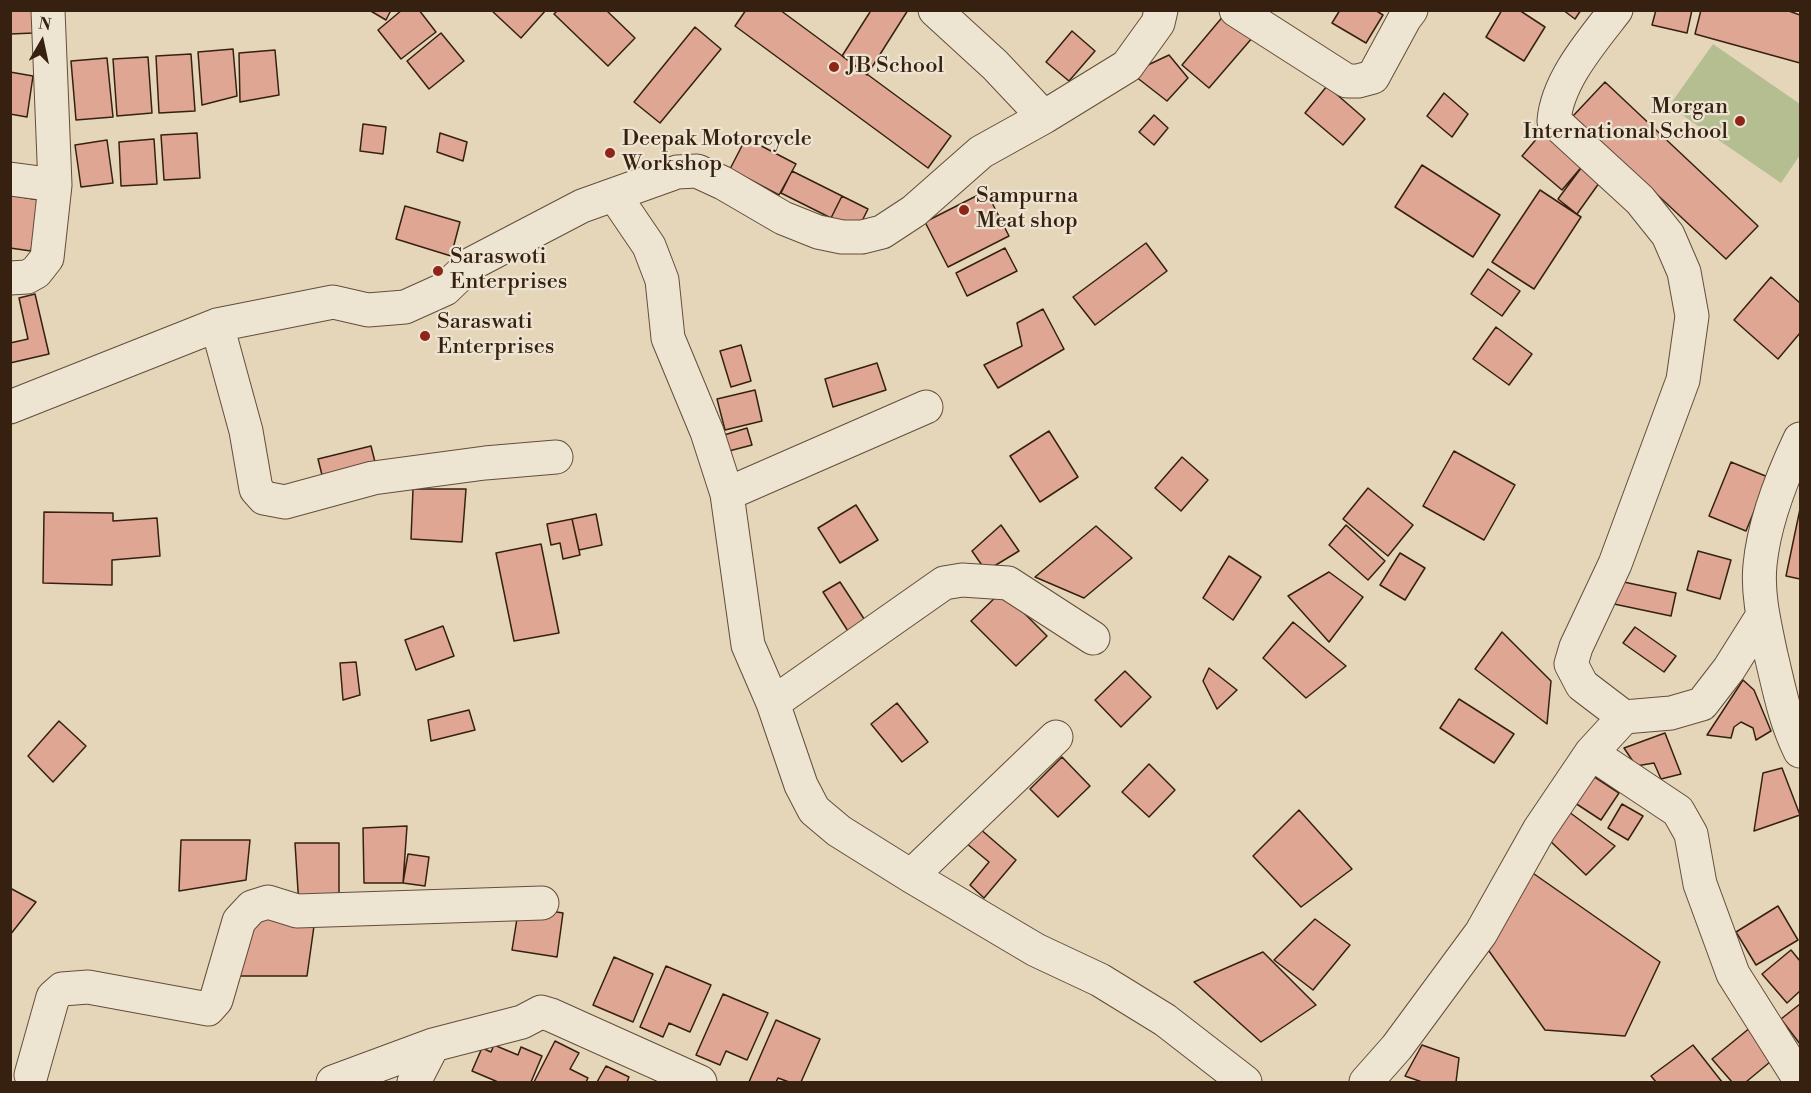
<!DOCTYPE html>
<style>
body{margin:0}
#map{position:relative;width:1811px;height:1093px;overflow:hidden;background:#e5d6ba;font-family:"Libre Bodoni",serif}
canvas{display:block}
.frame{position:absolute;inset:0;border:12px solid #362110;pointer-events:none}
.north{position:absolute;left:12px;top:12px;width:60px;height:60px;-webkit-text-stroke:4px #eee4d2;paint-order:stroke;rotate:9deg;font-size:16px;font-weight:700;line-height:24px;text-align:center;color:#362110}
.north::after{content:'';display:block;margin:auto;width:21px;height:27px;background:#362110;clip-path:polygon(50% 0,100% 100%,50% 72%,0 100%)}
</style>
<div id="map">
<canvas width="1811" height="1093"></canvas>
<div class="frame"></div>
<div class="north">N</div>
</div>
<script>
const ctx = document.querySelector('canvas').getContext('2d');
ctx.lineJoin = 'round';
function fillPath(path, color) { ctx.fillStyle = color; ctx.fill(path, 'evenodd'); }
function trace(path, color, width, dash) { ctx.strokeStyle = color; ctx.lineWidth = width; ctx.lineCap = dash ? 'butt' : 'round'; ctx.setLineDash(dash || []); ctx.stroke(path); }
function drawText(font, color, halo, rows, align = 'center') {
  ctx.font = font + ' "Libre Bodoni",serif'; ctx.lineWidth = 4.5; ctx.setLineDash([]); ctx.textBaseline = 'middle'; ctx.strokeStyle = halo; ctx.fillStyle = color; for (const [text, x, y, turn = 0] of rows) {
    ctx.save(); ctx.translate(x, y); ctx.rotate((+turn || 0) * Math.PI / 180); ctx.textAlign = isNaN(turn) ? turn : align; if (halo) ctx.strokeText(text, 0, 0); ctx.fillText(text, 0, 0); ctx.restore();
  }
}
fillPath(new Path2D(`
 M1713 44 1800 104V155L1781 183 1669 106Z`), '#b4be90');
const building = new Path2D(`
 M10 10H33L34 33 10 34Z
 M369 10H391L386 20Z
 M402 10H419L436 32 401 59 378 30Z
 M491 10H546L521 38Z
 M558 10H606L635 38 608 66 554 14Z
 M746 10H780L951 136 928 168 735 26Z
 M868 10H908L867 75 842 56 870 12Z
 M1340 10H1375L1383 15 1366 43 1332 23Z
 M1502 10H1519L1545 27 1524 61 1486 37Z
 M1563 10H1581L1575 19Z
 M1656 10H1692L1687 33 1652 25Z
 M1701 10H1786L1800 15V63L1695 34Z
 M1225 14 1253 37 1209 88 1182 65Z
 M695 27 721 49 660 123 634 102Z
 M1072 31 1095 51 1069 81 1046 62Z
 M441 33 464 61 429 89 407 61Z
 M233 49 237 96 202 105 198 52Z
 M275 50 279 95 240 102 239 53Z
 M191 54 195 111 159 113 156 56Z
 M1169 55 1188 78 1167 101 1131 73Z
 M148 57 152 113 117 116 113 59Z
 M107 58 113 117 76 120 71 61Z
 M10 72 33 76 27 117 10 114Z
 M1605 82 1758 226 1726 259 1573 116Z
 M1327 86 1365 119 1343 145 1305 113Z
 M1444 93 1468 114 1452 137 1427 116Z
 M1154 115 1168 128 1154 145 1139 132Z
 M363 124 386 127 383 154 360 151Z
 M1544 130 1584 164 1562 190 1522 156Z
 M197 133 200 178 164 180 161 135Z
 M440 133 467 142 463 161 437 152Z
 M746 138 796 164 779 195 730 169Z
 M154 139 157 184 121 186 119 142Z
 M107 140 113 183 81 187 75 145Z
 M1584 164 1602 179 1577 214 1558 199Z
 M1422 165 1500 215 1473 257 1395 207Z
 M792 171 842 196 831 218 781 193Z
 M1540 190 1581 217 1534 289 1492 262Z
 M986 191 1009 236 948 267 925 222Z
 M10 195 39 200 31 251 10 248Z
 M842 196 868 209 859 227 831 218Z
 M405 206 460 222 451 256 396 239Z
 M1146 243 1167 271 1095 325 1073 297Z
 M1005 248 1017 271 967 296 956 273Z
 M1488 269 1520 291 1502 316 1471 294Z
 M1771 277 1800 303V333L1778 359 1734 320Z
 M35 294 49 354 10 363V343L28 339 19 298Z
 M1043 309 1064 349 998 388 984 365 1022 346 1017 323Z
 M1496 327 1532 354 1509 385 1473 359Z
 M741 345 751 381 731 387 720 351Z
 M877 363 886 390 833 407 825 379Z
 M755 390 762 421 725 430 717 399Z
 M747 428 752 445 729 451 724 435Z
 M1049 431 1078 477 1040 502 1010 456Z
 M371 446 376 466 323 479 318 459Z
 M1454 451 1515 485 1484 540 1423 506Z
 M1182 457 1208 480 1181 511 1155 488Z
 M1731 462 1768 477 1746 531 1709 516Z
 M1368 488 1413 525 1388 556 1343 519Z
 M413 489H466L462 542 411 539Z
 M856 505 878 540 840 563 818 528Z
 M1800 509V579L1786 576Z
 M44 512 113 513V521L157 518 160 556 112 560V585L43 583Z
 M596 514 602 545 579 550 572 519Z
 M572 519 580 555 563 559 560 543 551 545 547 524Z
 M1001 525 1019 551 986 571 972 551Z
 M1346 525 1385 561 1368 580 1329 545Z
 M1096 526 1132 558 1084 598 1035 577Z
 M541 544 559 633 514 641 496 553Z
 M1698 551 1731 560 1720 599 1687 590Z
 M1400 553 1425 568 1405 600 1380 585Z
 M1229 556 1261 577 1233 620 1203 598Z
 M1329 572 1363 597 1329 642 1288 596Z
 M1619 581 1676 593 1671 616 1614 604Z
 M840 582 870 628 853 639 823 592Z
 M1002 591 1047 636 1016 666 971 621Z
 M1293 622 1346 666 1306 698 1263 658Z
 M443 626 454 656 416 670 405 640Z
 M1635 627 1676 656 1664 672 1623 643Z
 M1502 632 1551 681 1547 724 1475 669Z
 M356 662 360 695 343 700 340 663Z
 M1209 668 1237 690 1217 709 1203 681Z
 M1125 671 1151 697 1121 727 1095 700Z
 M1743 680 1754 690 1771 731 1756 740 1753 728 1741 722 1734 727 1731 738 1707 735Z
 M1459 699 1514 734 1494 763 1440 728Z
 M897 703 928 742 902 762 871 724Z
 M469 710 475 730 431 741 428 720Z
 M59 721 86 746 53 782 28 756Z
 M1665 733 1681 774 1661 779 1654 763 1636 766 1624 748Z
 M1062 757 1090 786 1058 817 1030 789Z
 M1149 764 1175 790 1149 817 1122 792Z
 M1782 768 1800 815 1754 831 1763 773Z
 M1587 772 1619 793 1601 820 1569 799Z
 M1622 804 1643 816 1628 840 1608 828Z
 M1565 809 1615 846 1586 875 1548 839Z
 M1299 810 1352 869 1301 907 1253 856Z
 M407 826 403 883H364L363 828Z
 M979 828 1016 860 984 898 970 885 989 862 966 843Z
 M181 840H250L246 880 179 891Z
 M295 843H339V905L299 907Z
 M408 854 429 857 425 886 403 883Z
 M1527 869 1660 962 1625 1036 1545 1030 1484 944Z
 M10 888 36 902 10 935Z
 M519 906 563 913 557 957 512 950Z
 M1778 906 1798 940 1756 965 1736 932Z
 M244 917 315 919 307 976H239Z
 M1315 919 1350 945 1313 990 1274 960Z
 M1791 950 1800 961V991L1787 1003 1762 974Z
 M1263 952 1316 1005 1261 1042 1194 982Z
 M614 957 653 974 633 1022 593 1005Z
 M666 966 711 985 690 1032 669 1023 663 1037 640 1027Z
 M723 994 768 1013 747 1060 726 1051 720 1065 696 1055Z
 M1800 1004V1044L1781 1019Z
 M776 1020 820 1039 801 1082H789L778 1078 776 1082H749Z
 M1751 1027 1776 1057 1746 1082H1732L1712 1059Z
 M555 1041 579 1053 570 1069 588 1078 586 1082H534Z
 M494 1045 518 1055 521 1047 542 1056 531 1082H498L472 1071 482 1048 491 1052Z
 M1422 1045 1459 1058 1456 1082H1422L1405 1076Z
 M1693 1045 1722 1082H1656L1651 1076Z
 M606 1066 629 1077 627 1082H597Z`);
fillPath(building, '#dfa693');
trace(building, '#362110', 1.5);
const minor = new Path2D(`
 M935 10 995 65 1044 117
 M1236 10 1347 81H1358L1373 77 1405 18 1411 10
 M1616 10C1592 41 1557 81 1554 121L1640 200 1668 235 1684 272 1692 316 1683 380 1615 564 1576 647 1571 664 1582 685 1624 717
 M10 179 55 185
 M615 196 649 246 662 280 668 338 707 432 727 494 748 645 773 703 801 785 814 810 839 831 911 876 1036 950 1100 980 1165 1020 1245 1082
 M10 278 27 277 36 272 47 258 55 185 48 10
 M217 325 246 431 256 489 264 498 285 502 373 478 485 463 556 457
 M10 407 217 325 333 302 368 310 405 307 445 289 471 264 582 206 677 172 697 171 723 183 783 218 818 232 842 237H862L882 232 914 211 981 152 1044 117 1127 66 1158 23 1161 10
 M1800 439C1782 477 1764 522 1760 565 1757 595 1765 626 1771 655 1779 688 1785 721 1800 751
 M727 494 926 407
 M773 703 944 583 962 580 1008 583 1093 638
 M1591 753 1678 811 1691 834 1700 884 1733 974 1800 1080
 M911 876 1056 737
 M31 1075 53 997 62 989 88 987 208 1009 216 1000 239 921 252 907 268 902 297 911 542 903
 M333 1082 433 1045 522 1022 541 1012 551 1015 700 1082
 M414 1082 433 1045
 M1366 1082 1397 1047 1481 933 1539 830 1591 753 1624 717 1671 713 1702 704 1729 669 1763 615`);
trace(minor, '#624e3a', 35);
trace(minor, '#eee4d2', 33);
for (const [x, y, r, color] of [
 [834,67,6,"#8f2418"],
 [1740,121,6,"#8f2418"],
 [610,153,6,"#8f2418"],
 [964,210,6,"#8f2418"],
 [438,271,6,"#8f2418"],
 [425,336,6,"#8f2418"]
]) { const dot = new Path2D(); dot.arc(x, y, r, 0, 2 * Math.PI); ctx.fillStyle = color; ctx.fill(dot); trace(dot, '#eee4d2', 2); }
drawText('22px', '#362110', '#eee4d2', [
 ["JB School",846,67],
 ["Morgan",1728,108,"right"],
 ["International School",1728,133,"right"],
 ["Deepak Motorcycle",622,140],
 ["Workshop",622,165],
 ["Sampurna",976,197],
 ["Meat shop",976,222],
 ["Saraswoti",450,258],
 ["Enterprises",450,283],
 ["Saraswati",437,323],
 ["Enterprises",437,348]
], 'left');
</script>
